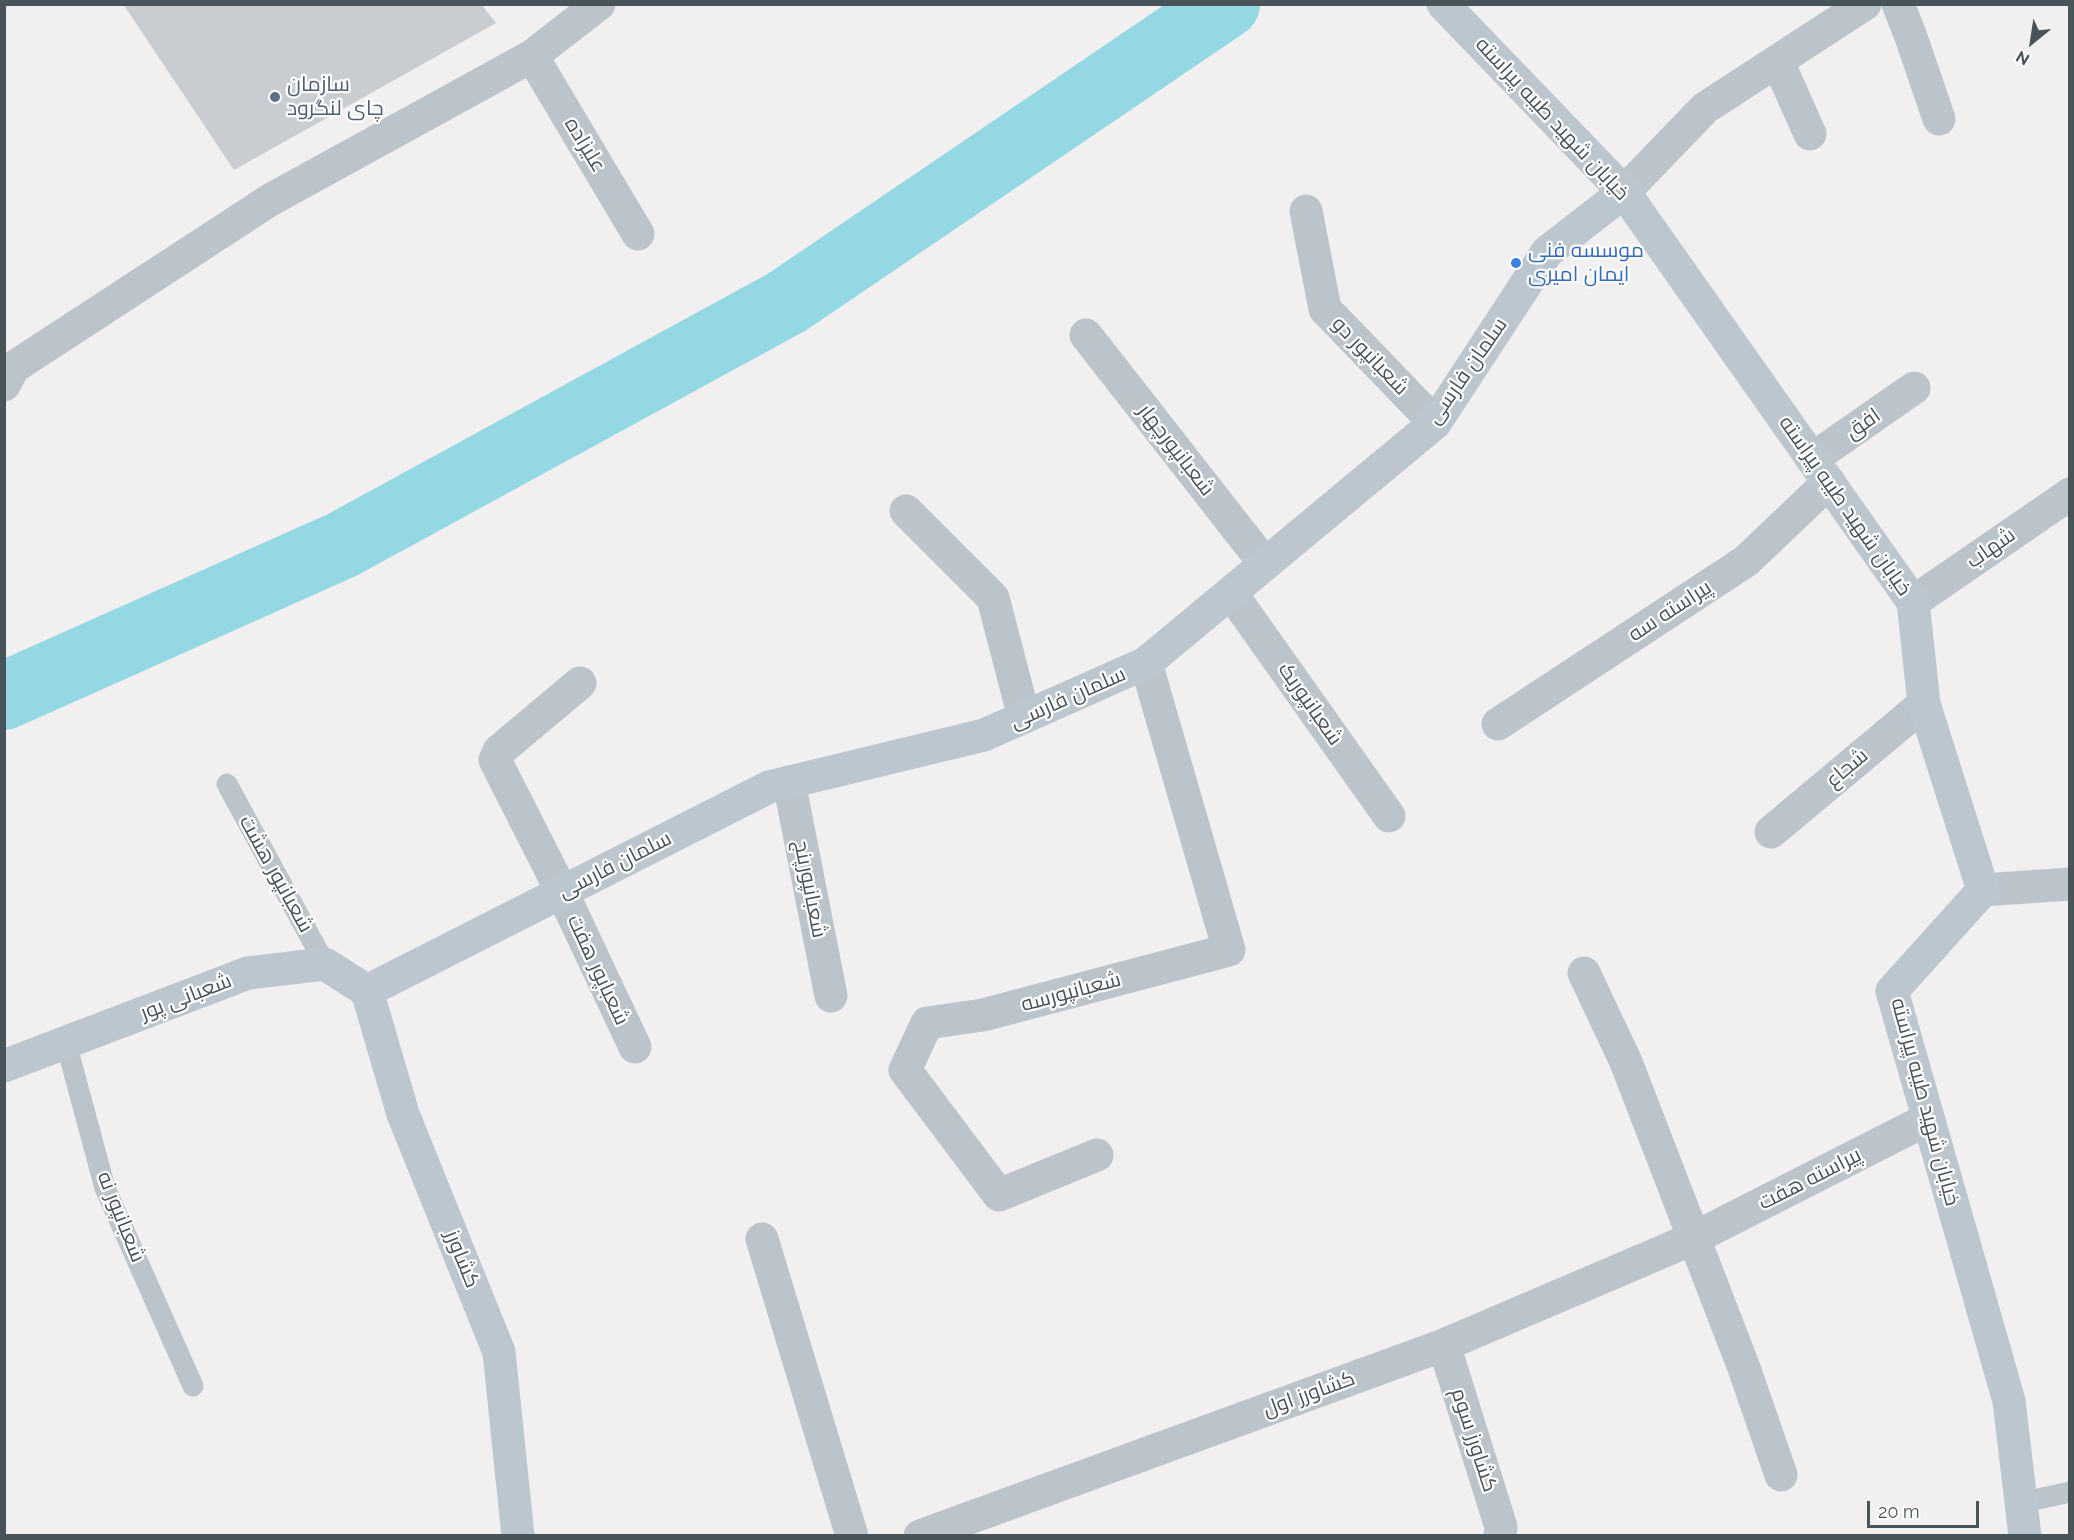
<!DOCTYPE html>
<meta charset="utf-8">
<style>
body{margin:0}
#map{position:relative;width:2074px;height:1540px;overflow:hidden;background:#f1efef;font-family:Raleway,sans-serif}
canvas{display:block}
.frame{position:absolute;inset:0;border:6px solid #48535a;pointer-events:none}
.north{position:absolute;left:2002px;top:12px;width:60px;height:60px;-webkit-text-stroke:4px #fff;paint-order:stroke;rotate:210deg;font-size:16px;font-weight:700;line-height:24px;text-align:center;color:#48535a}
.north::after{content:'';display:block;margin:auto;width:21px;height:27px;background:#48535a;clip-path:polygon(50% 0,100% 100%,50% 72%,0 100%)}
.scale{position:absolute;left:1867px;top:1501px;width:112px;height:27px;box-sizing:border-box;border:3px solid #48535a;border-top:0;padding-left:8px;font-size:18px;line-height:21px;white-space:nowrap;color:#48535a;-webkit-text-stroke:4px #fff;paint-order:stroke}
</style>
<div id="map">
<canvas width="2074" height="1540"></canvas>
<div class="frame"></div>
<div class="north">N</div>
<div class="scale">20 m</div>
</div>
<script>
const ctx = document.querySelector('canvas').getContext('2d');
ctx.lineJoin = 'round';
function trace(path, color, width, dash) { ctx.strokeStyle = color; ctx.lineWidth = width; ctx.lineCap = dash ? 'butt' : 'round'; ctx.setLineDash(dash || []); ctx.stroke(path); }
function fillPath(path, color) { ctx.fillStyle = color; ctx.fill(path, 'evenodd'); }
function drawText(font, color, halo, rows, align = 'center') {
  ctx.font = font + ' Raleway,Cairo,sans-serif'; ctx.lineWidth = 4.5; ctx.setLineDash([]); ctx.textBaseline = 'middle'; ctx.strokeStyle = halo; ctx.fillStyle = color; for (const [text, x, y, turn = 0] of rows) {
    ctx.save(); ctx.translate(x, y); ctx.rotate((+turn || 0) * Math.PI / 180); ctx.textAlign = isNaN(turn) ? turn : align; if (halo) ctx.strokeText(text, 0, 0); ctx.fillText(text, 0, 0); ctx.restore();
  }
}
trace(new Path2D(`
 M4 696 342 545 787 302 1226 4`), '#93d8e3', 68);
fillPath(new Path2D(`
 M123 4H481L496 23 234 170Z`), '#c9ccd1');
trace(new Path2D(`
 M227 784 325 964
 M66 1043 105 1188 193 1386
 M2020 1503 2070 1492`), '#bbc4ca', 21);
trace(new Path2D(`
 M1898 4 1911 37 1939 119
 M532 56 638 234
 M1778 62 1810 134
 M1624 192 1705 108 1865 4
 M1306 211 1325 309 1435 423
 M1086 335 1265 564
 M4 385 14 367 270 200 532 56 599 4
 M1812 459 1914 388
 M906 511 993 598 1024 717
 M1231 593 1389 816
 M1913 602 2070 494
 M580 683 499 751 495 760 562 892 635 1047
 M1498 724 1746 561 1829 482
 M789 782 831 996
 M1771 832 1924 704
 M1983 890 2070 884
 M1584 973 1626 1062 1744 1368 1781 1475
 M1097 1155 999 1195 905 1070 927 1023 983 1015 1229 950 1146 663
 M762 1239 852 1536
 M1444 1345 1501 1527 1500 1536
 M920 1536 1444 1345 1692 1239 1928 1119`), '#bbc4ca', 33);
trace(new Path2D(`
 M1443 4 1624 192 1913 602 1924 704 1983 890 1892 991 2009 1401 2025 1536
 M367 991 769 787 984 735 1146 663 1435 423 1547 252 1624 192
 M367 991 403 1114 499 1352 518 1536
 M4 1066 248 973 325 964 367 991`), '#bcc6ce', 33);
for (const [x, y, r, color] of [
 [275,97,6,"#5c6f8a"],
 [1516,263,6,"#3f7fe0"]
]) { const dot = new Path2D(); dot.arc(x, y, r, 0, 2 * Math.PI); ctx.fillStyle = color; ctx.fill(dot); trace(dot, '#fff', 2); }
drawText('21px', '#4e5e75', '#fff', [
 ["سازمان",287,85],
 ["چای لنگرود",287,109]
], 'left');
drawText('21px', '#48535a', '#fff', [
 ["خیابان شهید طیبه پیراسته",1552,119,47],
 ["علیزاده",585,145,59],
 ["شعبانپور دو",1370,356,46],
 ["سلمان فارسی",1467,371,-55],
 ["افق",1863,424,-35],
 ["شعبانپورچهار",1176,450,52],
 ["خیابان شهید طیبه پیراسته",1845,506,55],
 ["شهاب",1991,548,-35],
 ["پیراسته سه",1670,611,-33],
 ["سلمان فارسی",1068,698,-24],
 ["شعبانپوریک",1310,704,55],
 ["شجاع",1847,768,-40],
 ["سلمان فارسی",615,865,-27],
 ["شعبانپور هشت",276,874,61],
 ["شعبانپورپنج",810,889,79],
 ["شعباپور هفت",598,970,65],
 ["شعبانپورسه",1071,992,-15],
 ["شعبانی پور",186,997,-21],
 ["خیابان شهید طیبه پیراسته",1925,1102,75],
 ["پیراسته هفت",1810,1179,-27],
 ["شعبانپور نه",121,1217,68],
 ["کشاورز",462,1259,68],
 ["کشاورز اول",1309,1394,-20],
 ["کشاورز سوم",1474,1440,72]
]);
drawText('21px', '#366cbe', '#fff', [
 ["موسسه فنی",1528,251],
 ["ایمان امیری",1528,275]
], 'left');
</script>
